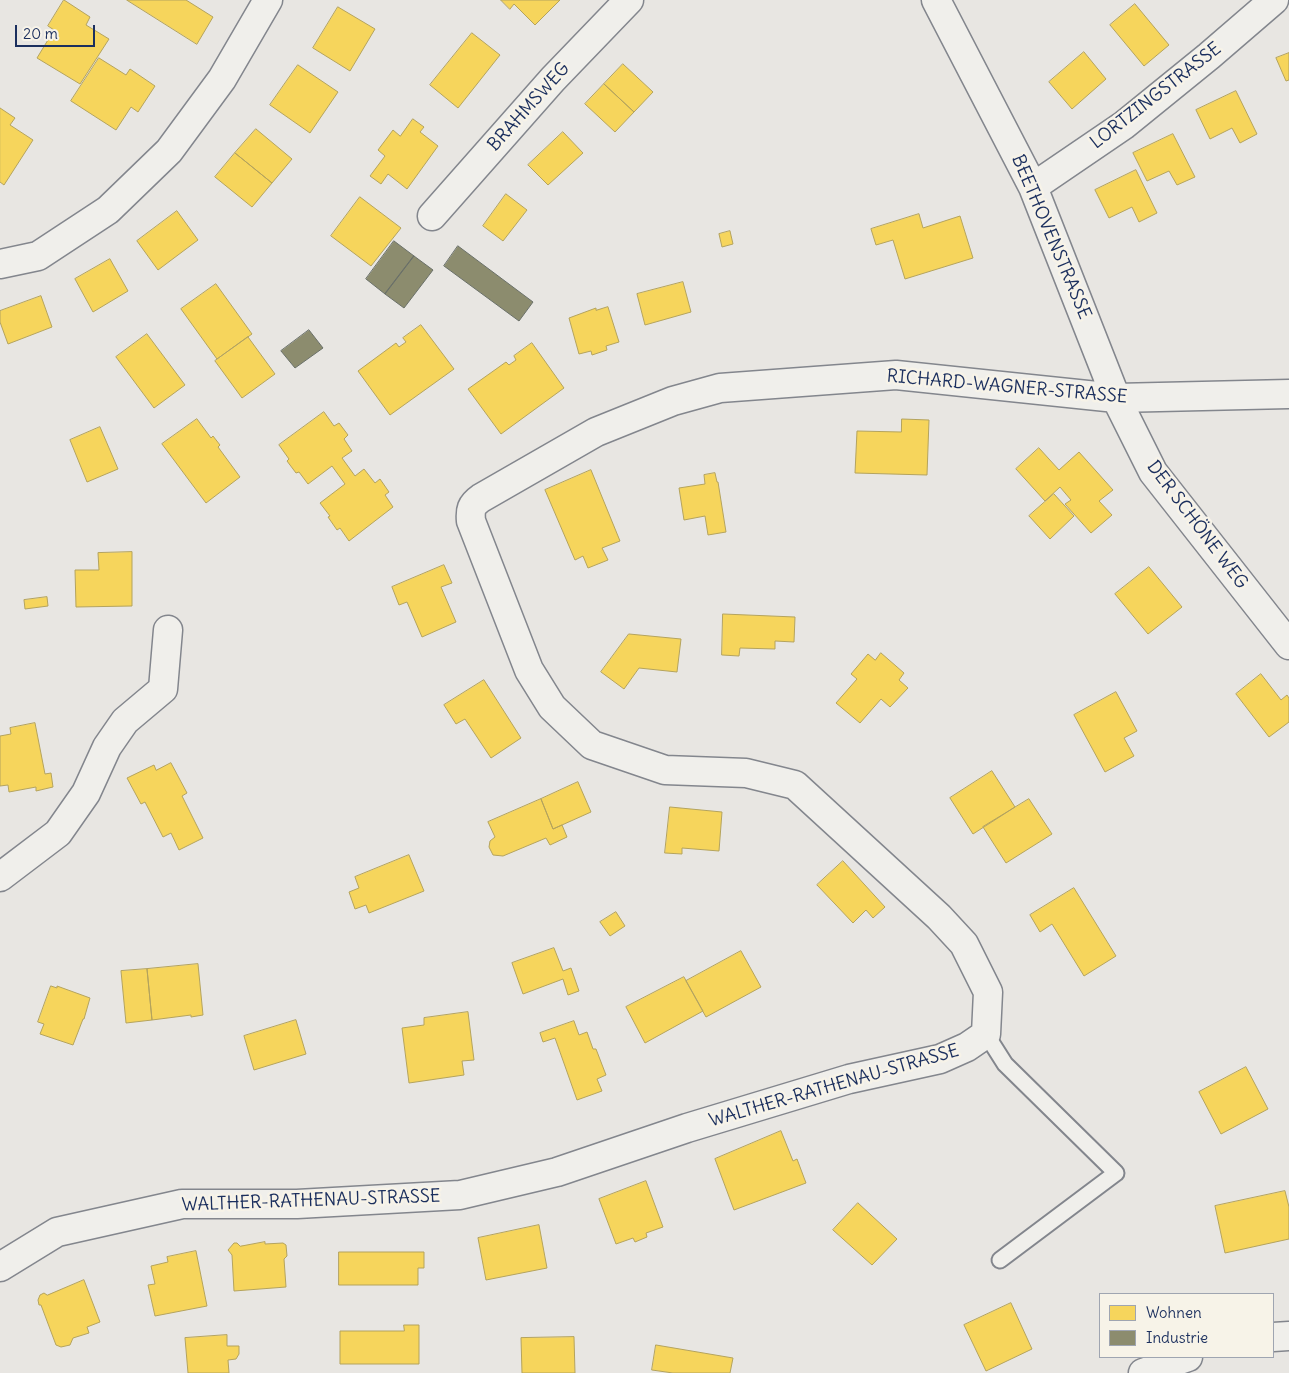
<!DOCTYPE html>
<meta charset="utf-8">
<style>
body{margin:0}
#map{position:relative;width:1289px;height:1373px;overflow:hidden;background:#e8e6e2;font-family:Delius,sans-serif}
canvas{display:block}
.legend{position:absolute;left:1099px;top:1293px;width:175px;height:65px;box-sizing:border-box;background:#f7f3e8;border:1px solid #9fa5b1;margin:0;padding:6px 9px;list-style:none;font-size:15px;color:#1b2f5e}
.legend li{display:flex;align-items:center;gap:10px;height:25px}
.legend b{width:25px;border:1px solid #9fa5b1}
.scale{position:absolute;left:15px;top:25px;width:80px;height:22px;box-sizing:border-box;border:2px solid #1b2f5e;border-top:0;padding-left:6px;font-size:15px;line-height:18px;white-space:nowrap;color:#1b2f5e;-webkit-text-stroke:4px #f7f3e8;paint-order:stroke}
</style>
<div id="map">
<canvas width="1289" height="1373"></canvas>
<ul class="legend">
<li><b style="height:14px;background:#f6d55c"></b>Wohnen</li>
<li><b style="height:14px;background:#8c8c6e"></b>Industrie</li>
</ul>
<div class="scale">20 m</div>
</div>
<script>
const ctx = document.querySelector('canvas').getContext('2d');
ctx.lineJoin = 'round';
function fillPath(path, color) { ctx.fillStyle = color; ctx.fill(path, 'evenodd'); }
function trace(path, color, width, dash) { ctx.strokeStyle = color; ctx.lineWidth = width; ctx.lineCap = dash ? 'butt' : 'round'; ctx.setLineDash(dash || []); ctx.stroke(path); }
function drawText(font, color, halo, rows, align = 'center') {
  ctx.font = font + ' Delius,sans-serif'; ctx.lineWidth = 5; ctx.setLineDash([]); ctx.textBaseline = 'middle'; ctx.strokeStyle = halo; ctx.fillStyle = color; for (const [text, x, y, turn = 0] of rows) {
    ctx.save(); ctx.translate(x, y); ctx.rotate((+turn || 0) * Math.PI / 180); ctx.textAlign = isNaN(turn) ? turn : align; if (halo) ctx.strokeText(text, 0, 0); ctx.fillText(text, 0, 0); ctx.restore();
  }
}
const homes = new Path2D(`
 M64 0 90 17 86 25 109 39 80 84 37 58 54 30 48 26Z
 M127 0H186L213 17 197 44Z
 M501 0H560L535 25 514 4 510 9Z
 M1135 4 1169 45 1144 66 1110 25Z
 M338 7 375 29 350 71 313 48Z
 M472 33 500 55 458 108 430 85Z
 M1084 52 1106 79 1072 109 1049 82Z
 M1289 53V80L1286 81 1276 58Z
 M99 58 126 75 130 69 155 86 138 112 131 107 116 130 71 101Z
 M623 64 653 92 634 112 604 84Z
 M298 65 338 92 310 133 270 105Z
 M604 84 634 112 615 132 585 104Z
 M1236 91 1257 134 1240 143 1232 128 1210 139 1196 110Z
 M0 108 15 118 10 125 33 140 4 185 0 182Z
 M413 119 424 127 420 132 438 146 407 189 388 174 381 184 370 176 385 156 378 150 393 130 400 136Z
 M256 129 292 159 272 183 235 153Z
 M563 132 583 153 548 185 528 165Z
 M1173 134 1195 177 1177 185 1169 171 1147 181 1133 153Z
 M235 153 272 183 252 207 215 177Z
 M1136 170 1157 213 1139 222 1132 207 1109 218 1095 190Z
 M506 194 527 210 503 241 483 226Z
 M360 197 401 228 371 266 331 236Z
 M177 211 198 240 158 270 137 241Z
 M919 214 923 228 960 216 973 258 905 279 893 240 876 245 871 229Z
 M730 231 733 244 722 247 719 234Z
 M110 259 128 291 93 312 75 279Z
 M683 282 691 312 645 325 637 294Z
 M216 284 252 334 217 359 181 309Z
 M41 296 52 327 8 344 0 322V311Z
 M608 307 619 342 606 346 607 350 592 355 591 351 579 354 569 318 596 308V310Z
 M421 325 454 369 390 415 358 371 396 343 399 347 406 342 403 338Z
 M147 334 185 385 154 408 116 357Z
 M248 337 275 374 242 398 215 361Z
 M532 343 564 388 501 434 468 389 506 362 509 365 516 360 514 356Z
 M324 412 334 426 339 423 348 435 344 439 352 451 342 458 355 476 364 469 375 483 380 479 389 492 385 495 393 507 349 541 340 528 337 530 328 517 330 516 320 503 345 484 332 466 308 484 299 472 296 473 287 461 289 459 279 445Z
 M197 419 211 438 213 436 220 445 218 447 240 477 206 503 162 444Z
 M902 419 929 420 927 475 855 473 857 431 901 432Z
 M100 427 118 469 87 482 70 440Z
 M1039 448 1059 470 1079 452 1113 490 1099 501 1112 515 1091 533 1065 504 1071 500 1060 487 1045 501 1016 469Z
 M591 470 620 541 602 548 608 560 588 568 583 556 575 560 545 490Z
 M715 473 717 482H718L726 532 708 535 705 516 684 520 679 488 705 484 704 475Z
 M1054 494 1074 516 1050 539 1029 516Z
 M132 552V606L76 607 75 570H99L98 553Z
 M444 565 452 583 441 587 456 622 422 637 407 602 399 605 392 587Z
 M1149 567 1182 607 1148 634 1115 594Z
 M47 597 48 606 25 609 24 600Z
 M723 614 795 617 794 642 775 641V649L740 648 739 656 722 655Z
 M629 634 681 639 677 672 639 668 624 689 601 672Z
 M881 653 904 673 899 680 908 688 890 707 881 699 860 723 836 703 857 679 851 674 868 654 875 660Z
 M1261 674 1281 700 1287 695 1289 698V722L1269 737 1236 694Z
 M484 680 521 738 491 758 465 719 456 724 444 705Z
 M1116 692 1137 731 1124 738 1134 756 1105 772 1074 715Z
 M35 723 45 774 51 773 53 787 36 791V787L9 792 8 785 0 786V736L11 734 10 728Z
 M171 763 187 793 182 796 203 838 179 850 171 833 163 837 145 802 141 804 127 778 154 765 156 770Z
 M992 771 1015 807 973 834 950 798Z
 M578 782 591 812 553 829 541 799Z
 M541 799 553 829 562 825 567 837 550 845 546 838 503 856 493 855 489 847 490 841 495 837 488 822Z
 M1029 799 1052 834 1006 863 983 827Z
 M670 807 722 812 719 851 682 848V854L665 853Z
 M409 855 424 891 369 913 366 905 355 909 349 892 359 888 355 877Z
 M843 861 885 907 873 918 866 910 853 923 817 885Z
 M1074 888 1116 956 1084 976 1052 924 1040 932 1030 915Z
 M616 912 625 926 610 936 600 922Z
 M554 948 563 971 571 968 579 991 568 995 563 979 523 994 512 963Z
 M741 951 761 987 706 1017 686 981Z
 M198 964 203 1015 191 1017V1015L152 1020 147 969Z
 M147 969 152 1020 126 1023 121 971Z
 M684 977 703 1011 645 1043 626 1007Z
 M51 986 57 988V986L90 998 84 1019H83L73 1045 40 1034 44 1024 38 1022Z
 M468 1012 474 1060 462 1061 464 1075 409 1083 402 1028 424 1025V1018Z
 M296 1020 306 1054 254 1070 244 1036Z
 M574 1021 579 1035 587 1032 593 1049H596L606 1075 597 1079 602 1091 577 1100 555 1038 543 1042 540 1033Z
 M1246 1067 1268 1109 1221 1134 1199 1092Z
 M781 1131 793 1161 797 1159 806 1183 734 1210 715 1159Z
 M646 1181 663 1227 646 1233 647 1237 635 1242 633 1238 616 1244 599 1199Z
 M1285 1191 1289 1207V1239L1225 1253 1215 1206Z
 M858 1203 897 1239 872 1265 833 1230Z
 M539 1225 547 1268 486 1280 478 1238Z
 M265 1242V1244L283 1243 286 1245 287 1256 284 1259 286 1287 234 1291 232 1255 228 1250 234 1243H237L240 1246Z
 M196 1251 207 1306 155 1316 148 1285 155 1284 151 1266 168 1262 167 1257Z
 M339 1252H424V1268H418V1285H339Z
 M84 1280 100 1322 87 1327 89 1333 73 1338 70 1345 61 1347 56 1345 41 1305H39L38 1300 40 1295 44 1293 47 1295Z
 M1011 1303 1032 1349 986 1371 964 1325Z
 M404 1325H419V1364H340V1331H404Z
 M227 1335V1346H239V1354L236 1359 228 1360 229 1373H188L185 1338Z
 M574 1337 575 1373H522L521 1338Z
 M656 1345 733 1358 730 1373H673L652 1370Z`);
fillPath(homes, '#f6d55c');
trace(homes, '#b4a35d', 1);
const industry = new Path2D(`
 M394 241 414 256 385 294 366 279Z
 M458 246 533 302 519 321 444 266Z
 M414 256 433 270 404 308 385 294Z
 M309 330 323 348 295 368 281 351Z`);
fillPath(industry, '#8c8c6e');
trace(industry, '#6a7069', 1);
const service = new Path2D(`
 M986 1034 1005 1064 1116 1173 1000 1260`);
const minor = new Path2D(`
 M936 0 1033 187 1116 398 1153 472 1289 645
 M1033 187 1124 125 1209 56 1274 0
 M432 216 553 79 629 0
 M0 264 38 256 108 210 169 151 222 79 268 0
 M0 877 58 833 86 793 107 747 125 721 163 689 168 630
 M0 1267 57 1232 182 1204H297L460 1195 557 1172 687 1128 849 1079 940 1059 967 1047 986 1034 988 992 964 944 939 917 795 785 746 773 665 770 592 745 552 707 529 670 471 521C470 510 471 505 481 498L596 432 673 401 720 388 896 375 1116 398 1289 394
 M1273 1337 1289 1336
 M1143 1373 1188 1357`);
trace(service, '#83868d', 19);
trace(minor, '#83868d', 31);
trace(service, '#f0efeb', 15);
trace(minor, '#f0efeb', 28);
drawText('18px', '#1b2f5e', '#f7f3e8', [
 ["LORTZINGSTRASSE",1156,96,-38],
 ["BRAHMSWEG",529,107,-48],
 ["BEETHOVENSTRASSE",1051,237,67],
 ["RICHARD-WAGNER-STRASSE",1007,387,5],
 ["DER SCHÖNE WEG",1197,525,53],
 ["WALTHER-RATHENAU-STRASSE",834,1086,-16],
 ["WALTHER-RATHENAU-STRASSE",311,1201,-2]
]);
</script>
